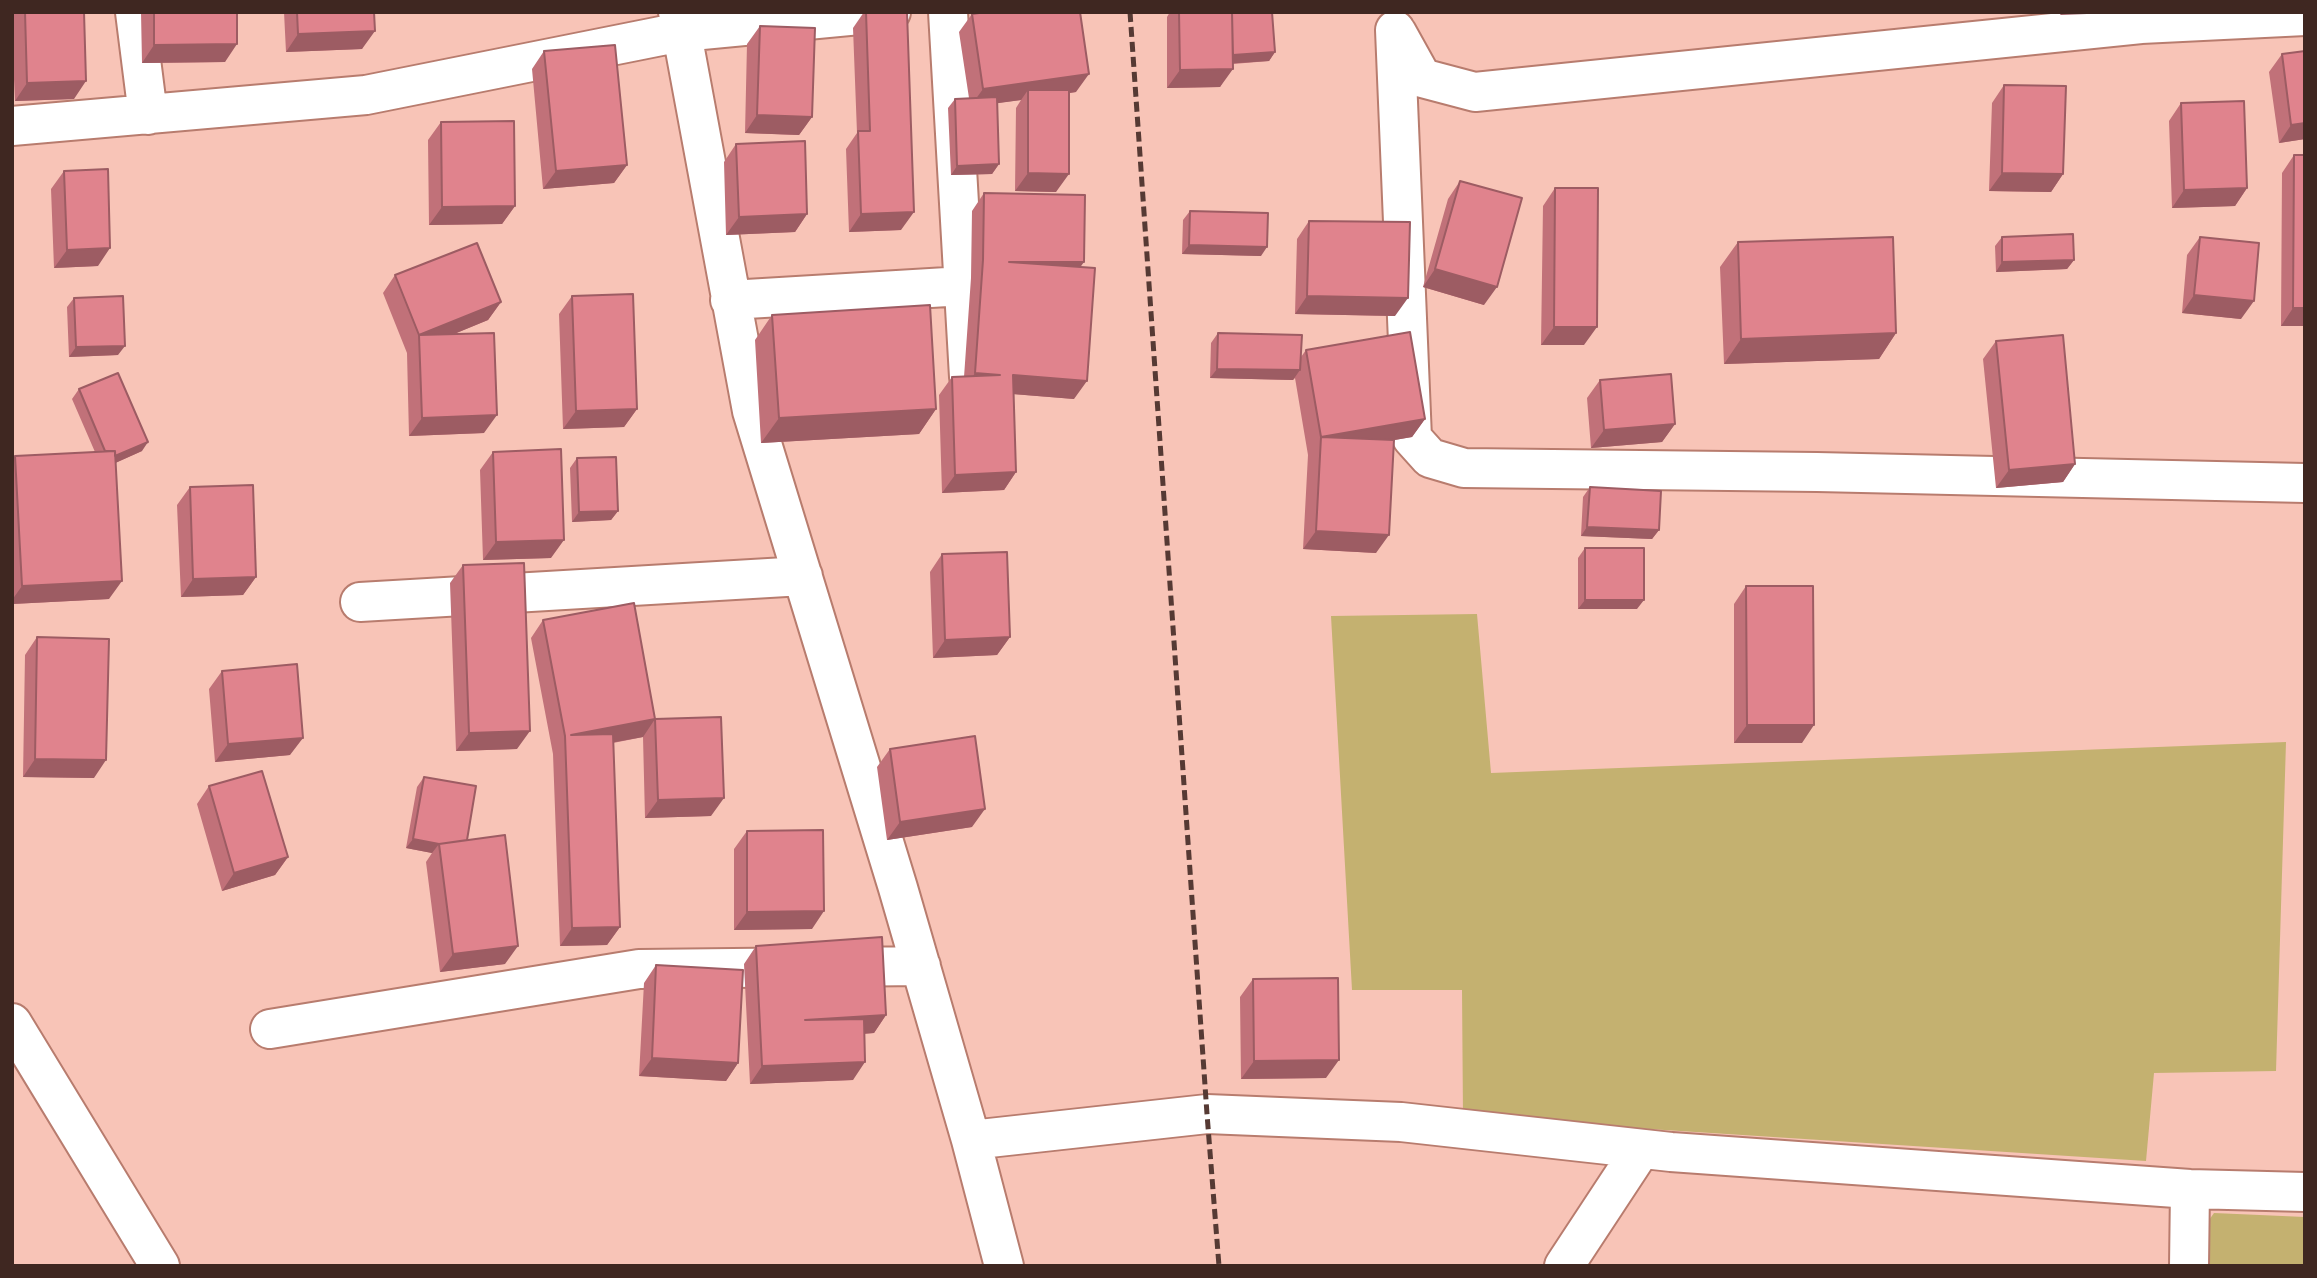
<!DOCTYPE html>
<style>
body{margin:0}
#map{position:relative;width:2317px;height:1278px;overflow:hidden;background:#f8c4b7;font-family:"DM Sans",sans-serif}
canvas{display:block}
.frame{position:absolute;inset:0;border:14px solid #3f2721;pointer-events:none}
</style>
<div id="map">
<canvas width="2317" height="1278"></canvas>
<div class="frame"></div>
</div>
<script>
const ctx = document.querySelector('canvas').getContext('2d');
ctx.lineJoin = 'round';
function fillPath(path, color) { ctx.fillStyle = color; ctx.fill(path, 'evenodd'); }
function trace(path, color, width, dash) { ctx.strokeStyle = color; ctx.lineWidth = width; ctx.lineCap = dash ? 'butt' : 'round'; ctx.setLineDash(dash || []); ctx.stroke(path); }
fillPath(new Path2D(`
 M1477 614 1491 773 2286 742 2276 1071 2154 1073 2146 1161 1463 1117 1462 990H1352L1331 616Z
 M2214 1213 2305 1217V1266H2202V1230Z`), '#c4b170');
const minor = new Path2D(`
 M135 12 148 115
 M678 12 752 411 898 888 971 1140 1004 1266
 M948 12 969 377
 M1395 30 1412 438 1430 458 1464 468 1817 472 2305 483
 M1397 33 1422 78 1475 92 2141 24 2305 16
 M12 126 366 95 681 32 891 12
 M730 300 964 286
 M360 602 803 576
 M12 1023 160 1266
 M270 1029 639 969 921 966
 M971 1140 1207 1114 1401 1122 1671 1152 2190 1189 2305 1192
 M1564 1266 1641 1149
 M2189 1266 2190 1189`);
trace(minor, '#b87c6e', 42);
trace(minor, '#fff', 38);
trace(new Path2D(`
 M1130 12 1207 1114 1219 1266`), '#563a34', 5, [10, 5]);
fillPath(new Path2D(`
 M14 12H84L74 99 15 101 12 36V15Z
 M141 12H237L225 62 142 63Z
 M284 12H374L362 49 286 52Z
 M864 12H907L901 230 849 232 846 149 857 133 853 28Z
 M1170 12H1179L1275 52 1269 61 1233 64 1220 87 1167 88V17Z
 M972 14 1076 92 1069 93 1056 192 1015 191 1016 108 1021 100 997 103 999 164 992 174 951 175 948 108 955 99 969 98 959 32Z
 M760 26 812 117 799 135 745 133 747 44Z
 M544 51 627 165 614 183 543 189 532 69Z
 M2282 54 2305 139 2279 143 2269 72Z
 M2004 85 2063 174 2051 192 1989 191 1992 103Z
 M2181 103 2247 188 2235 206 2172 208 2169 121Z
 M441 122 515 206 502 224 429 225 428 140Z
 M736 144 807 214 795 232 726 235 724 162Z
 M2294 155 2305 326H2281L2282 173Z
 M64 171 98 266 54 268 51 189Z
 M1460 181 1484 305 1423 287 1448 199Z
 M1555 188 1584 345H1541L1543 206Z
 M984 193 1080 267 1074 399 1013 394 1016 472 1004 490 942 493 939 395 952 377H964L971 278 972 211Z
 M1190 211 1261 256 1182 254 1183 220Z
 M1309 221 1395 316 1295 314 1297 239Z
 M2002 237 2074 260 2067 269 1996 272 1995 246Z
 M2200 237 2241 319 2182 313 2187 255Z
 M1738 242 1896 333 1879 359 1724 364 1720 267Z
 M395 275 501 302 488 320 454 334 484 433 409 436 407 353 383 293Z
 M572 296 637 409 624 427 563 429 559 314Z
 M74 298 118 355 69 357 67 307Z
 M772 315 936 409 919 434 761 443 755 340Z
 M1218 333 1301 357 1306 350 1425 419 1412 437 1394 440 1376 553 1303 549 1308 455 1295 378 1293 380 1210 378 1211 343Z
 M1996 341 2075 464 2063 482 1996 488 1983 359Z
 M1600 380 1675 424 1662 442 1591 448 1587 398Z
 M79 389 142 451 115 463 109 599 12 604V459L15 456 95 452 72 399Z
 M493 452 551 558 483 560 480 470Z
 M577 458 618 511 611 520 572 522 570 468Z
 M190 487 256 577 243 595 181 597 177 505Z
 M1590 487 1659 530 1652 539 1581 536 1583 497Z
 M1585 548 1637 609H1578V558Z
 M942 554 1010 637 997 655 933 658 930 572Z
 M463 565 517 749 456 751 450 583Z
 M1746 586 1802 743H1734V604Z
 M543 620 655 719 711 816 645 818 643 737 613 743 620 927 607 945 560 946 553 754 531 638Z
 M37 637 94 778 23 777 25 655Z
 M222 671 290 755 215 762 209 689Z
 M890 749 972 827 887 840 877 767Z
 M424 777 467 840 505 964 440 972 426 862 432 853 406 848 417 787Z
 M209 786 288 857 275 875 222 891 197 804Z
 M747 831 812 929 734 930V849Z
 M756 946 886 1015 874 1033 864 1034 853 1080 750 1084 744 964Z
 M656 965 738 1063 726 1081 639 1076 644 983Z
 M1253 979 1326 1078 1241 1079 1240 997Z`), '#c17179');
fillPath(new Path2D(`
 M2062 12H2115L2114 13 2060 15Z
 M375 31 362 49 286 52 298 34Z
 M237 44 225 62 142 63 154 45Z
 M1275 52 1269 61 1223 64 1230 55Z
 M1233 69 1220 87 1167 88 1180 70Z
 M1089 74 1076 92 1028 99V90L1021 100 970 107 983 89Z
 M86 81 74 99 15 101 27 83Z
 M757 115 812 117 799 135 745 133Z
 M2305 123V139L2279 143 2291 125Z
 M999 164 992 174 951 175 957 166Z
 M627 165 614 183 543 189 556 171Z
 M1028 173 1069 174 1056 192 1015 191Z
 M2002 173 2063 174 2051 192 1989 191Z
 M2247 188 2235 206 2172 208 2184 190Z
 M515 206 502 224 429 225 442 207Z
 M914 212 901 230 849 232 861 214Z
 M807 214 795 232 726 235 739 217Z
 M1189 245 1267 247 1261 256 1182 254Z
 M110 248 98 266 54 268 67 250Z
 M2074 260 2067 269 1996 272 2002 262Z
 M1009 262H1084L1071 280Z
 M1435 269 1497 287 1484 305 1423 287Z
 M2194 295 2254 301 2241 319 2182 313Z
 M1307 296 1408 298 1395 316 1295 314Z
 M501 302 488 320 420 348 419 335 407 353 419 335Z
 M2293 308H2305V326H2281Z
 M1554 327H1597L1584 345H1541Z
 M1896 333 1879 359 1724 364 1741 339Z
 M125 346 118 355 69 357 76 347Z
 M1217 369 1300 370 1293 380 1210 378Z
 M975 373 1000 375 963 391Z
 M1013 375 1087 381 1074 399 1000 393Z
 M637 409 624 427 563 429 576 411Z
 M936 409 919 434 761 443 779 418Z
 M497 415 484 433 409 436 422 418Z
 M1425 419 1412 437 1320 453 1321 437 1308 455 1321 437Z
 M1675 424 1662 442 1591 448 1604 430Z
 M148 442 142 451 102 469 109 459Z
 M2075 464 2063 482 1996 488 2009 470Z
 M1016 472 1004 490 942 493 955 475Z
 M618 511 611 520 572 522 579 512Z
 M1587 527 1659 530 1652 539 1581 536Z
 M1316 531 1389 535 1376 553 1303 549Z
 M564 540 551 558 483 560 496 542Z
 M256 577 243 595 181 597 193 579Z
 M122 581 109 599 12 604V600L22 586Z
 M1585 600H1644L1637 609H1578Z
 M1010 637 997 655 933 658 945 640Z
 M655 719 643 737 566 751 571 735Z
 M1747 725H1814L1802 743H1734Z
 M530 731 517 749 456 751 469 733Z
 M303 738 290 755 215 762 228 744Z
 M35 759 106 760 94 778 23 777Z
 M724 798 711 816 645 818 658 800Z
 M985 809 972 827 887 840 900 822Z
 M413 839 465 848 439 844 432 853 406 848Z
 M288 857 275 875 222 891 234 873Z
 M824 911 812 929 734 930 747 912Z
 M620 927 607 945 560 946 572 928Z
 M518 946 505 964 440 972 453 954Z
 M886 1015 874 1033 792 1038 805 1020Z
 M652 1058 738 1063 726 1081 639 1076Z
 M1339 1060 1326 1078 1241 1079 1254 1061Z
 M865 1062 853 1080 750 1084 762 1066Z`), '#9d5c63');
const building = new Path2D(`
 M25 12H84L86 81 27 83Z
 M154 12H237V44L154 45Z
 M297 12H374L375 31 298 34Z
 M866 12H907L914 212 861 214 858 131H870Z
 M986 12H1080L1089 74 983 89 972 14Z
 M1179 12H1232L1233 69 1180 70Z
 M1232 12H1272L1275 52 1233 55Z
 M760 26 815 28 812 117 757 115Z
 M615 45 627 165 556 171 544 51Z
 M2305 51V123L2291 125 2282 54Z
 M2004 85 2066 86 2063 174 2002 173Z
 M1028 90H1069V174L1028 173Z
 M997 97 999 164 957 166 955 99Z
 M2244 101 2247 188 2184 190 2181 103Z
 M514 121 515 206 442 207 441 122Z
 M805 141 807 214 739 217 736 144Z
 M2294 155H2305V308H2293Z
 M108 169 110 248 67 250 64 171Z
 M1460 181 1522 198 1497 287 1435 269Z
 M1555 188H1598L1597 327H1554Z
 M984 193 1085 195 1084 262H1009L1095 268 1087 381 1013 375 1016 472 955 475 952 377 1000 375 975 373 983 260Z
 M1190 211 1268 213 1267 247 1189 245Z
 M1309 221 1410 222 1408 298 1307 296Z
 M2073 234 2074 260 2002 262V237Z
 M1893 237 1896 333 1741 339 1738 242Z
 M2200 237 2259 243 2254 301 2194 295Z
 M477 243 501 302 419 335 395 275Z
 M633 294 637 409 576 411 572 296Z
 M123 296 125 346 76 347 74 298Z
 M930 305 936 409 779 418 772 315Z
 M1410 332 1425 419 1321 437 1306 350Z
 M494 333 497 415 422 418 419 335Z
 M1218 333 1302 335 1300 370 1217 369Z
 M2063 335 2075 464 2009 470 1996 341Z
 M118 373 148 442 115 456V451H105L79 389Z
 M1671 374 1675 424 1604 430 1600 380Z
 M1321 437 1394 440 1389 535 1316 531Z
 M561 449 564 540 496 542 493 452Z
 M115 451 122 581 22 586 15 456Z
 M616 457 618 511 579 512 577 458Z
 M253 485 256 577 193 579 190 487Z
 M1590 487 1661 491 1659 530 1587 527Z
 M1585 548H1644V600H1585Z
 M1007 552 1010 637 945 640 942 554Z
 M524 563 530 731 469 733 463 565Z
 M1746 586H1813L1814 725H1747Z
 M634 603 655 719 721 717 724 798 658 800 655 719 571 735 613 734 620 927 572 928 565 736 543 620Z
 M37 637 109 639 106 760 35 759Z
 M297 664 303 738 228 744 222 671Z
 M975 736 985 809 900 822 890 749Z
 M262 771 288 857 234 873 209 786Z
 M424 777 476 786 467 840 439 844 413 839Z
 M823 830 824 911 747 912V831Z
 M505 835 518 946 453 954 439 844Z
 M882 937 886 1015 805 1020 864 1019 865 1062 762 1066 756 946Z
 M656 965 743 970 738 1063 652 1058Z
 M1338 978 1339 1060 1254 1061 1253 979Z`);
fillPath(building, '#e0838d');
trace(building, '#9d5c63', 2);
</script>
